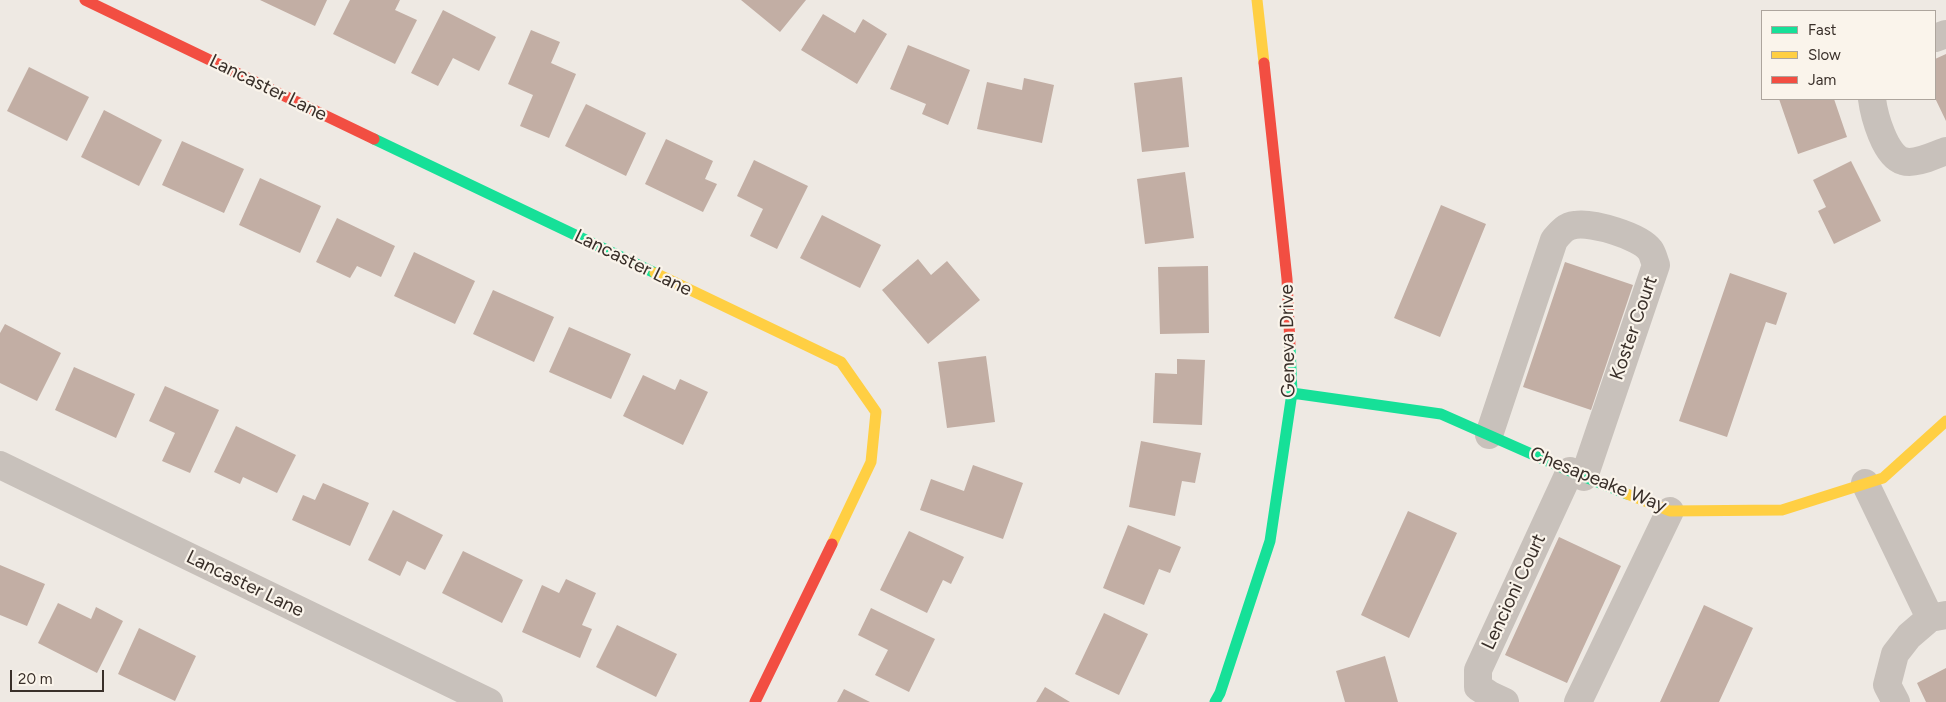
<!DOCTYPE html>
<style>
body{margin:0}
#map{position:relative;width:1946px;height:702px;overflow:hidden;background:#eee9e3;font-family:Figtree,sans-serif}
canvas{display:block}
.legend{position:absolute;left:1761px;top:10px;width:175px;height:90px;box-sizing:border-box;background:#faf4eb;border:1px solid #ada59d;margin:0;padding:6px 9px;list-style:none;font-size:15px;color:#392f29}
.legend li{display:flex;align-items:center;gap:10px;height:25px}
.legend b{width:25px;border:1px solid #ada59d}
.scale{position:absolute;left:10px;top:670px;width:94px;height:22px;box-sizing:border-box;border:2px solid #392f29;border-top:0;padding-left:6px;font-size:15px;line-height:18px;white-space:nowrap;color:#392f29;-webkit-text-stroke:4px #faf4eb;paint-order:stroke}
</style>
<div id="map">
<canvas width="1946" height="702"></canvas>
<ul class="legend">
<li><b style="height:6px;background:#16e098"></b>Fast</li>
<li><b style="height:6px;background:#ffcf43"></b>Slow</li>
<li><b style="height:6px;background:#f24e42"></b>Jam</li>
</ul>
<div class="scale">20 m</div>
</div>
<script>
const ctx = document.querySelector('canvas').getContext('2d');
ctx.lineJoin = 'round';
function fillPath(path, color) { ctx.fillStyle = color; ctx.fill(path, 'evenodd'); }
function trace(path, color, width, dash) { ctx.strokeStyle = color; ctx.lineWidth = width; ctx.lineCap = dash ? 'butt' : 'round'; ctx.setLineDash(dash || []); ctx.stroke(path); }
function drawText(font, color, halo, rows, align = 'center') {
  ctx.font = font + ' Figtree,sans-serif'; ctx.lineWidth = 4.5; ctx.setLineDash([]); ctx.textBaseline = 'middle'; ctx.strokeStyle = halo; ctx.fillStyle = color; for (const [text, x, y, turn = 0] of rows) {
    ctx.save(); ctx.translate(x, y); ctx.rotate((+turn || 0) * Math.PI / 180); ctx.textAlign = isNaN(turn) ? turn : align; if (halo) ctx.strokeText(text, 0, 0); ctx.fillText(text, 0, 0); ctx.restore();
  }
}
fillPath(new Path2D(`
 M260 0H327L315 26Z
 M350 0H400L395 10 417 20 395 64 333 34Z
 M741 0H806L780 32Z
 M443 10 496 37 479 71 453 58 438 86 411 73Z
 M823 14 855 33 863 19 887 34 857 84 801 50Z
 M531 30 560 42 551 63 576 74 549 138 520 126 533 95 508 84Z
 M908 45 970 70 948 125 922 114 926 104 890 89Z
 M1946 54V121L1935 98V59Z
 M29 67 89 97 67 141 7 111Z
 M1182 77 1189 147 1142 152 1134 83Z
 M1024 78 1054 85 1042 143 977 129 987 82 1022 90Z
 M1779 99H1834L1847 137 1798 154Z
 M586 104 646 133 626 176 565 146Z
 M104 110 162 140 139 186 81 157Z
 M666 139 713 161 705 179 717 184 703 212 645 184Z
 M182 141 244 169 224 213 162 185Z
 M754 160 808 186 777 249 750 236 763 209 737 196Z
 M1851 161 1881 221 1834 244 1818 211 1826 207 1813 180Z
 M1185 172 1194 238 1145 244 1137 179Z
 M260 178 321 206 300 253 239 225Z
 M1441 205 1486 224 1440 337 1394 318Z
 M822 215 881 245 860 288 800 258Z
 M337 218 395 246 381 277 357 266 350 278 316 262Z
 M414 252 475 281 455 324 394 296Z
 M918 259 931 275 947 261 980 300 928 344 882 290Z
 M1565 262 1633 285 1591 410 1523 387Z
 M1208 266 1209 333 1160 334 1158 267Z
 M1730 273 1787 293 1776 325 1766 322 1727 437 1679 421Z
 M493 290 554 317 534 362 473 334Z
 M5 324 61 353 37 401 0 383V333Z
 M569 327 631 354 611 399 549 372Z
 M986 356 995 422 947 428 938 362Z
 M1177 359 1205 360 1202 425 1153 423 1155 373 1177 374Z
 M74 367 135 394 116 438 55 410Z
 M643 375 675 390 680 379 708 392 683 445 623 416Z
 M165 386 219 410 190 473 162 461 175 433 149 421Z
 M236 426 296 455 277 493 243 477 240 484 214 472Z
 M1141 441 1201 453 1195 483 1182 481 1175 516 1129 507Z
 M973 465 1023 483 1003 539 920 510 931 479 964 491Z
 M323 483 369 503 350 546 292 520 303 495 315 500Z
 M393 510 443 535 425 570 407 561 400 576 368 560Z
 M1408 511 1457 533 1409 638 1361 615Z
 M1128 525 1181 547 1170 573 1159 569 1144 605 1103 588Z
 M909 531 964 557 951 584 943 580 927 613 880 590Z
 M1559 537 1621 566 1567 683 1505 655Z
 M463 551 523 580 502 623 442 593Z
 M0 565 45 584 27 626 0 615Z
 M566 579 596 593 582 625 592 629 580 658 522 632 542 585 559 593Z
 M58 603 91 619 96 607 123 621 97 673 38 643Z
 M1704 605 1753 628 1719 702H1660Z
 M871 608 935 639 909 692 875 675 888 650 858 635Z
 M1104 613 1148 634 1119 695 1075 674Z
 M617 625 677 654 656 697 596 667Z
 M139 628 196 656 175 701 118 674Z
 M1385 656 1398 702H1345L1336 671Z
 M1946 668V702H1926L1917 683Z
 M1045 687 1070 702H1036Z
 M844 689 870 702H837Z`), '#c2aea4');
trace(new Path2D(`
 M1935 38 1946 34
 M1872 99C1874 115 1885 156 1903 161 1916 165 1934 155 1946 151
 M1489 435 1554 240C1560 233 1565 226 1575 225 1592 222 1640 236 1650 250 1653 254 1654 260 1656 265L1584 477
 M0 465 489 702
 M1865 483 1930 618
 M1505 702 1490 695 1478 687V670L1570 471
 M1578 702 1670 511
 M1896 702 1887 685 1895 654 1909 636 1930 618 1946 615`), '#c8c1bb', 28);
trace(new Path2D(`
 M374 139 655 273
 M1292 393 1441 414 1570 471 1627 494
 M1215 702 1220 693 1270 541 1292 393 1290 346`), '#16e098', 11);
trace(new Path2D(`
 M1257 0 1264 63
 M655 273 841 362 876 412 871 462 832 544
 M1627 494 1670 511 1782 510 1883 478 1946 421`), '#ffcf43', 11);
trace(new Path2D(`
 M85 0 374 139
 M1264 63 1287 279 1290 346
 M755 702 832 544`), '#f24e42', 11);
drawText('19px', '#392f29', '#faf4eb', [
 ["Lancaster Lane",268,88,26],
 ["Lancaster Lane",633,263,26],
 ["Koster Court",1634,328,-71],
 ["Geneva Drive",1288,341,-91],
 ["Chesapeake Way",1598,480,22],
 ["Lancaster Lane",245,584,26],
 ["Lencioni Court",1514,592,-65]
]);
</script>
